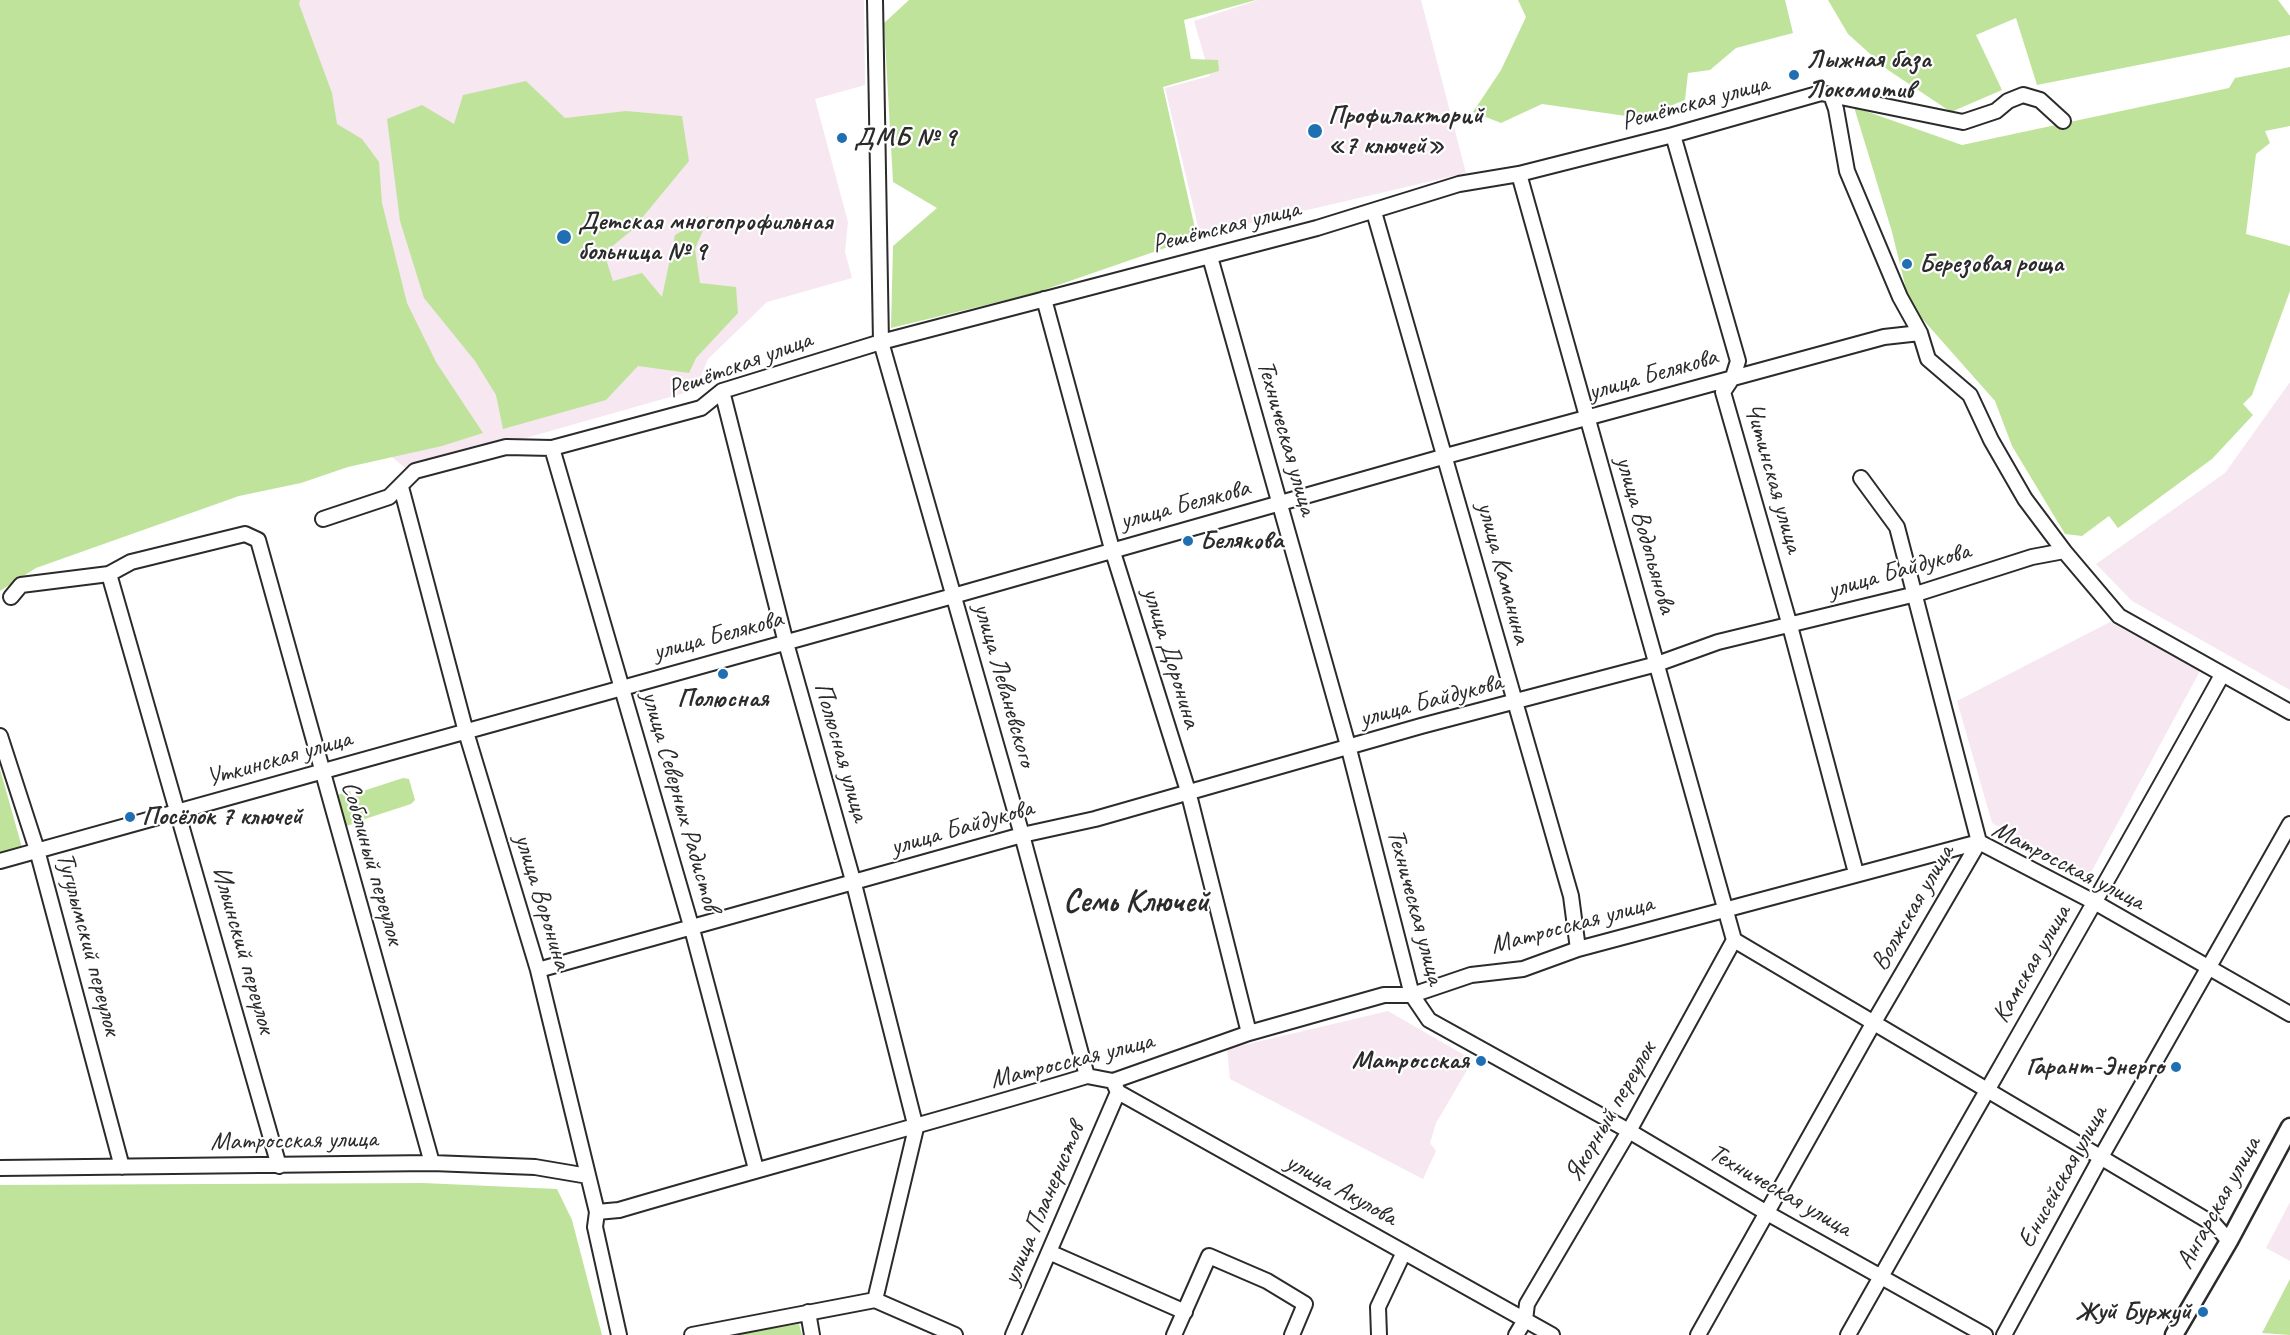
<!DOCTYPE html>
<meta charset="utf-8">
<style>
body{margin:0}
canvas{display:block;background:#fff}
</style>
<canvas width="2290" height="1335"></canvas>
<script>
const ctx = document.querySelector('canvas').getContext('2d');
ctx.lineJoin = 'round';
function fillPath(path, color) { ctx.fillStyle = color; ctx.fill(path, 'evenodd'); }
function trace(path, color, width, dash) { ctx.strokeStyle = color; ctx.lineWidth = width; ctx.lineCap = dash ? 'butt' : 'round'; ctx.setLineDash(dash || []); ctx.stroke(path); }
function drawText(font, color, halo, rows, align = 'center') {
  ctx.font = font + ' Caveat,sans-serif'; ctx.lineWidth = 4.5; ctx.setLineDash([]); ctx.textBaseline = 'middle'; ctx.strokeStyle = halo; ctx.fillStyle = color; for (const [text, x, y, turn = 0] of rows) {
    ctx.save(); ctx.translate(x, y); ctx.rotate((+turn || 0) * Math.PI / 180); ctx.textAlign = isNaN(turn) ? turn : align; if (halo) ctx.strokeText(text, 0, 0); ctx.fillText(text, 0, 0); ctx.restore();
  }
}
fillPath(new Path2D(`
 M294 0H864L865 85 815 99 848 222 845 252 852 278 767 302 708 359 695 390 409 471 382 449Z
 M1258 0H1421L1466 173 1200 235 1165 88 1210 76 1194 21Z
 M2290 382V690L2132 601 2096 564 2225 473Z
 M2110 622 2200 671 2089 876 1992 823 1957 701Z
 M1388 1011 1473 1060 1436 1123 1430 1143 1436 1151 1423 1179 1230 1079 1227 1049Z
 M2290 1202V1261L2266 1248Z`), '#f6e7f0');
fillPath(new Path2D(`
 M0 0H300L299 4 332 93 337 124 362 139 379 162 382 203 407 303 436 362 483 433 442 446 348 467 301 483 239 496 36 568 0 591Z
 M909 0H1256L1184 20 1191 59 1218 60 1219 71 1163 87 1197 237 1035 293 891 328 893 246 937 208 893 182 884 23Z
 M1518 0H1785L1793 33 1736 48 1710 70 1688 73 1685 100 1640 118 1542 104 1501 123 1473 112 1501 70 1526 17Z
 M1828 0H2278L2290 16V35L2037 85 2016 18 1976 35 2002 90 1951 112 1888 70 1848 34Z
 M2290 67V126L2265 131 2270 143 2256 154 2246 234 2290 246V291L2252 395 2243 404 2253 415 2212 459 2118 528 2109 516 2082 536 2065 534 2012 446 1995 401 1910 305 1892 232 1854 107 1962 145 2229 88 2235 78Z
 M526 81 565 118 626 111 682 116 689 161 632 230 604 253 613 281 642 273 662 297 675 235 709 216 695 249 700 283 736 287 738 313 696 358 689 373 638 366 606 400 503 429 496 395 475 361 424 298 400 221 387 119 422 105 454 124 463 95Z
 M0 769 23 851 0 856Z
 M403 778 409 779 415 800 411 804 365 819 360 816 355 797 357 793Z
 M350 791 359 822 343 827 334 796Z
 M423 1183 557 1189 572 1220 602 1335H0V1185Z
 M2290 1279V1335L2262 1333Z
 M799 1324 802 1335H729Z`), '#c0e39c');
const minor = new Path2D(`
 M875 0 881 342 1022 835 1087 1076
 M1831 95 1836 109 1847 171 1900 297 1920 333 1928 359 1970 395 1991 440 2025 499 2064 551
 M1673 135 1738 361 1733 377 1723 392 1790 626 1856 873
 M1374 212 1571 896 1578 949
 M1210 257 1349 749 1412 995 1429 1020 1629 1131 1767 1213 1985 1335
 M1044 299 1112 549 1188 791 1249 1033
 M722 391 786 643 854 884 916 1128 875 1300
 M552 448 692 929 756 1169
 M401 487 466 732 538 970 597 1212 595 1227 619 1335
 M323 519 389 497 415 471 506 447 552 448 701 408 722 391 881 342 1317 228 1459 184 1519 174 1673 135 1821 93 1963 122 1996 111 2008 101 2023 95 2040 100 2063 121
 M109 574 279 1166
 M11 597 21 585 109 574 131 562 245 534 258 540 432 1163
 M0 736 37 850 122 1167
 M0 861 953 596 1446 456 1884 337 1920 333
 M1734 940 2215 1225 2229 1241
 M538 970 1022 835 1095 819 1421 726 1657 664 1718 642 1916 594 2032 557 2064 551 2119 616 2290 712
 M1113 1081 1118 1092 1552 1335
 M0 1168 432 1163 535 1167 588 1176
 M597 1212 619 1210C775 1164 932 1123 1087 1076L1113 1081 1249 1033 1384 995H1412L1471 975 1523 969 1578 949 1979 842 2096 903 2290 1014
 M1049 1252 1185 1312
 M808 1312 812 1335
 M692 1335 875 1300 955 1335
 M1013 1335 1118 1092
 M1174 1335 1209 1256 1267 1281 1305 1304 1292 1335
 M1379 1335 1378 1307 1404 1252
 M1516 1335 1525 1320 1527 1304 1629 1131 1734 940 1519 174
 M1698 1335 1874 1022 1979 842 1897 527 1861 478
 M1848 1335C1972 1115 2100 896 2222 675
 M2004 1335 2101 1157 2290 824`);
const major = new Path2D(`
 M2174 1335 2229 1241 2290 1127`);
trace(minor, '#2b2b2b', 18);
trace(major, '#2b2b2b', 21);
trace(minor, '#fff', 14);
trace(major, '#fff', 16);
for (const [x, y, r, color] of [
 [1794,75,6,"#1f6fb2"],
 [1315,131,8,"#1f6fb2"],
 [842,138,6,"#1f6fb2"],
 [564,237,8,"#1f6fb2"],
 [1907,264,6,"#1f6fb2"],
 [1188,541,6,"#1f6fb2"],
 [723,674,6,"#1f6fb2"],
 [130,817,6,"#1f6fb2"],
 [1481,1061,6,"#1f6fb2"],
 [2176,1067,6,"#1f6fb2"],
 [2203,1312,6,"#1f6fb2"]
]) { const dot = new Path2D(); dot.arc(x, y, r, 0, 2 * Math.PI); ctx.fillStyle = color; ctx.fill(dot); trace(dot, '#fff', 2); }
drawText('bold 26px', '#2b2b2b', '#fff', [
 ["Лыжная база",1806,60],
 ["Локомотив",1806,90],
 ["Профилакторий",1328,116],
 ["«7 ключей»",1328,146],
 ["ДМБ № 9",854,138],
 ["Детская многопрофильная",578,222],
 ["больница № 9",578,252],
 ["Березовая роща",1919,264],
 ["Белякова",1200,541],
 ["Полюсная",723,699,"center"],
 ["Посёлок 7 ключей",142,817],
 ["Матросская",1469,1061,"right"],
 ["Гарант-Энерго",2164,1067,"right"],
 ["Жуй Буржуй",2191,1312,"right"]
], 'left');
drawText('26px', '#2b2b2b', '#fff', [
 ["Решётская улица",1695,103,-15],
 ["Решётская улица",1226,227,-14],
 ["Решётская улица",740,365,-20],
 ["улица Белякова",1653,375,-16],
 ["Техническая улица",1286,438,74],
 ["Читинская улица",1773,478,74],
 ["улица Белякова",1185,505,-15],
 ["улица Водопьянова",1645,535,74],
 ["улица Байдукова",1899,571,-16],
 ["улица Каманина",1503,573,75],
 ["улица Белякова",718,636,-15],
 ["улица Доронина",1171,658,73],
 ["улица Леваневского",1004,685,74],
 ["улица Байдукова",1431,701,-15],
 ["Полюсная улица",841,752,74],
 ["Уткинская улица",279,759,-16],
 ["улица Северных Радистов",680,801,74],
 ["улица Байдукова",962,828,-16],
 ["Соболиный переулок",372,863,74],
 ["Матросская улица",2068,866,27],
 ["улица Воронина",542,902,73],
 ["Техническая улица",1415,907,75],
 ["Волжская улица",1913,908,-60],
 ["Матросская улица",1572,925,-15],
 ["Тугулымский переулок",88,944,75],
 ["Ильинский переулок",243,950,74],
 ["Камская улица",2032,964,-60],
 ["Матросская улица",1072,1061,-14],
 ["Якорный переулок",1611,1112,-60],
 ["Матросская улица",294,1141,-1],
 ["Енисейская улица",2063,1177,-61],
 ["улица Акулова",1341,1190,29],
 ["Техническая улица",1780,1191,30],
 ["Ангарская улица",2219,1203,-61],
 ["улица Планеристов",1044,1204,-67]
]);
drawText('bold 32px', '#2b2b2b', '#fff', [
 ["Семь Ключей",1136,903]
]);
</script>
